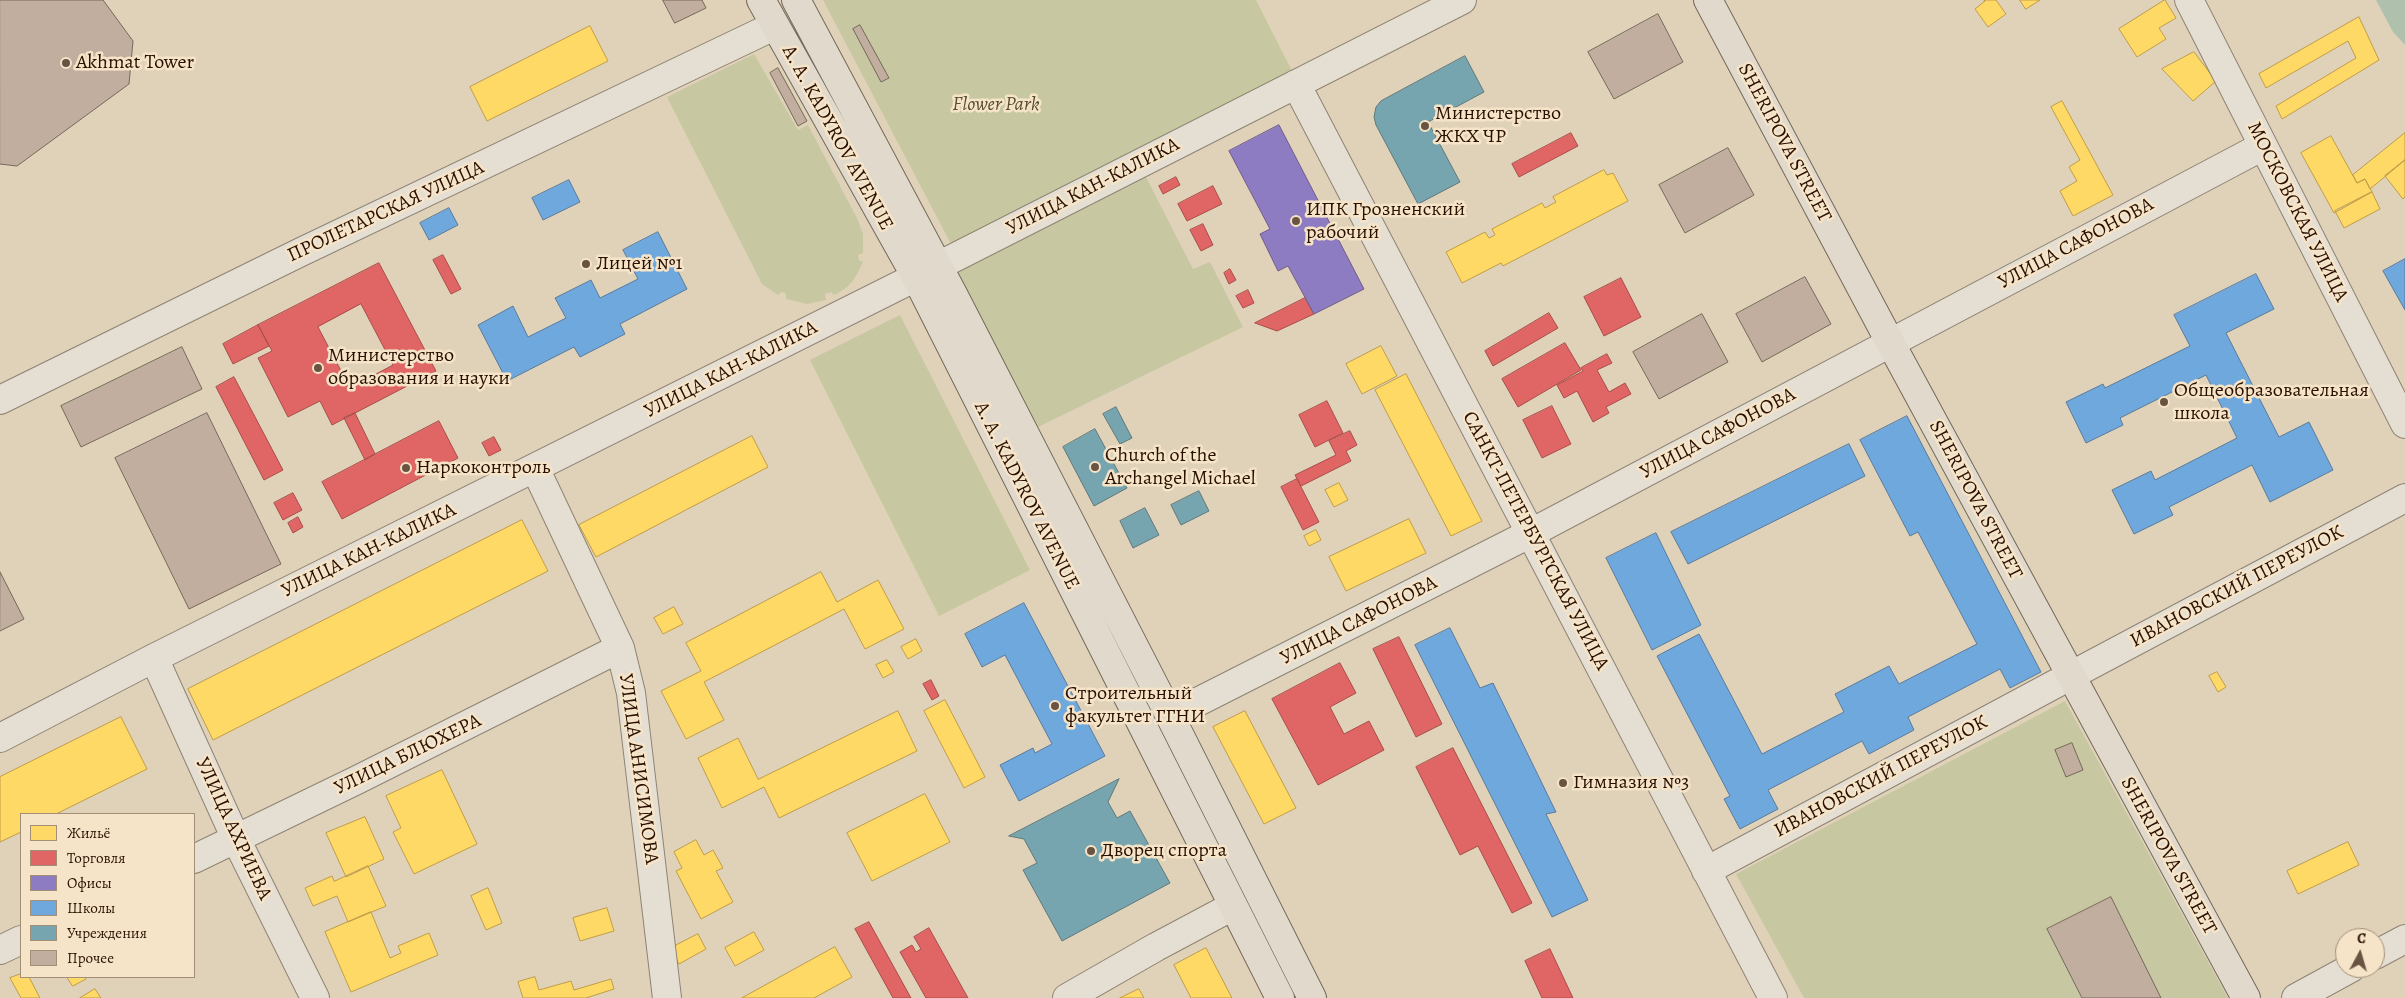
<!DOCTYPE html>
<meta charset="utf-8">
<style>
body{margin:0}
#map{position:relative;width:2405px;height:998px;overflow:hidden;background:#e0d2b9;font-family:Alegreya,serif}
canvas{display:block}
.legend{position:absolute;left:20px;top:813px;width:175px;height:165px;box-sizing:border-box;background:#f5e4c8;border:1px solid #a38f78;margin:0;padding:6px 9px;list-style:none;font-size:15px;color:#290f00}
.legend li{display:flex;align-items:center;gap:10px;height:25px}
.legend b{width:25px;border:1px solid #a38f78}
.north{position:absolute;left:2335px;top:928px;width:50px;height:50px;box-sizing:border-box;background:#f5e4c8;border:1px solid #a38f78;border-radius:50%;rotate:6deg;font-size:14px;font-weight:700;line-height:20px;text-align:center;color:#290f00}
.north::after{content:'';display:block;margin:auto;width:18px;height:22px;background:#695341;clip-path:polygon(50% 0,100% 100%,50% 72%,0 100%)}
</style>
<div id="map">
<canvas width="2405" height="998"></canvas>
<ul class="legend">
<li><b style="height:14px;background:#ffd966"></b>Жильё</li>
<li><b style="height:14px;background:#e06666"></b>Торговля</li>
<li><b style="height:14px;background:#8e7cc3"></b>Офисы</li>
<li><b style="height:14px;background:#6fa8dc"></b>Школы</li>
<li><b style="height:14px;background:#76a5af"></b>Учреждения</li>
<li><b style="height:14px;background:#c2ae9f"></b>Прочее</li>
</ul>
<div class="north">С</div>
</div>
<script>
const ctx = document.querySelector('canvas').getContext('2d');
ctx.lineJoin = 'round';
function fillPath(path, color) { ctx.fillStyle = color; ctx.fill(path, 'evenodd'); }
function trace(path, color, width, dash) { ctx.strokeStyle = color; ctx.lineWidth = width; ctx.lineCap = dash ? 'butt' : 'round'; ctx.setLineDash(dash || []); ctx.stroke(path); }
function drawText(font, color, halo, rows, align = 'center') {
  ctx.font = font + ' Alegreya,serif'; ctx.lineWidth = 5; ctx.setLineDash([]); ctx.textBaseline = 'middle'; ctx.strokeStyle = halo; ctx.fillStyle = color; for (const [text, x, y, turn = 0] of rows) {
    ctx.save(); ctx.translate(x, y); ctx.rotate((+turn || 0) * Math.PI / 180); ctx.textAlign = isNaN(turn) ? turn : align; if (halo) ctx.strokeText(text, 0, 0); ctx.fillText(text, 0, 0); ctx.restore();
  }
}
fillPath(new Path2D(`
 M823 0H1256L1293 73 951 244Z
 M754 54 798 130 808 125 857 218 863 234V253L858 255 859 260 863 262C855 279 851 287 834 295L831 292 825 294 826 300 807 304 786 299V293L782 292 778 295 762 284 667 97Z
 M1145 175 1193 269 1210 262 1243 327 1034 429 954 271Z
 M900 315 1030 570 939 616 810 360Z
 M2065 701 2228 998H1804L1736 874Z`), '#c7c8a1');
fillPath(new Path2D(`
 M2376 0H2405V45L2393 32Z`), '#afc0ac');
const homes = new Path2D(`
 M1984 0H1996L2006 14 1988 27 1975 9 1985 1Z
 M2020 0H2040L2026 9Z
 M2165 0 2176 18 2159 28 2166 39 2137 57 2119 29Z
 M2359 17 2379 60 2282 119 2276 106 2356 58 2348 41 2266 88 2259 74Z
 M590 26 608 61 487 121 470 87Z
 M2194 52 2216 81 2193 101 2162 69Z
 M2062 101 2113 195 2073 216 2060 191 2077 181 2069 167 2080 160 2051 107Z
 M2405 133V160L2370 189 2365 179 2357 183 2353 175Z
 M2331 136 2357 183 2365 179 2372 192 2334 213 2301 153Z
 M2405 160V197L2403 199 2385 176Z
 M1604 170 1607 175 1613 173 1628 201 1503 266 1501 263 1462 283 1446 252 1485 232 1489 238 1495 235 1492 229 1542 203 1545 208 1556 202 1553 197Z
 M2372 192 2380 209 2344 228 2335 211Z
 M1381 346 1397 376 1362 394 1346 364Z
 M1406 374 1482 521 1451 536 1375 390Z
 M752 436 768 467 596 557 579 525Z
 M1339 483 1348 500 1334 507 1325 490Z
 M1409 519 1426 553 1346 591 1329 557Z
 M522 520 548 571 213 740 188 689Z
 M1316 530 1321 540 1309 546 1304 536Z
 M821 572 837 602 878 580 904 629 865 649 844 609 704 682 724 720 686 739 661 691 701 671 686 643Z
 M674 607 683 624 663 634 654 618Z
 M916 639 922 651 908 659 901 647Z
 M887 660 894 672 883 678 876 665Z
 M2217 672 2226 687 2218 692 2209 676Z
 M945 700 985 777 964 788 924 711Z
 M898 711 917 751 779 818 764 787 722 808 698 758 738 738 758 779Z
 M1245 711 1296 808 1264 824 1213 727Z
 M121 717 147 769 56 814H21V832L0 842V777Z
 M442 770 477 844 414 874 393 832 401 828 386 796Z
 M925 794 950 842 872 881 847 833Z
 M365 817 384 859 346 877 326 833Z
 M696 840 704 855 713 850 723 868 716 871 733 902 701 919 676 871 682 868 674 852Z
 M2348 842 2359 865 2298 894 2287 871Z
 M368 866 386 906 348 922 337 896 313 906 305 888 332 876 334 881Z
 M488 888 502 923 486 930 471 896Z
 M607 908 614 931 580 941 573 918Z
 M371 912 390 958 401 953 398 946 429 933 438 955 351 992 325 932Z
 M754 932 764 950 735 966 725 948Z
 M698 934 706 949 679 964 671 948Z
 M835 947 852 977 814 998H742Z
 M1206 948 1232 998H1191L1174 965Z
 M21 974V977H29L40 998H21L10 978Z
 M67 977H85L86 979 73 986Z
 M535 977 539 990 571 981 574 990 611 979 614 989 586 998H523L518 982Z
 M95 989 101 998H80Z
 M1139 989 1144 998H1120Z`);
fillPath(homes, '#ffd966');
trace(homes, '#bf9c47', 1);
const shops = new Path2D(`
 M1571 133 1578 146 1519 177 1512 164Z
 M1176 177 1180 185 1163 194 1159 186Z
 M1213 186 1222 204 1187 221 1178 204Z
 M1203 224 1213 245 1201 251 1190 230Z
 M443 255 461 289 451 294 433 260Z
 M379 263 436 371 332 425 320 401 288 417 258 358 272 351 258 325ZM361 304 393 365 350 388 318 327Z
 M1230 269 1236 280 1229 284 1224 273Z
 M1621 278 1641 317 1604 336 1584 297Z
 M1248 290 1254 303 1243 308 1236 296Z
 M1305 298 1314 314 1277 331 1255 323Z
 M1549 313 1558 328 1493 366 1485 351Z
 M258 325 269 346 233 364 223 344Z
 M1565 343 1581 370 1518 407 1502 379Z
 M1607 354 1612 363 1597 370 1609 392 1625 383 1631 394 1606 407 1609 413 1593 422 1577 391 1564 398 1557 385 1583 371 1581 368Z
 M234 377 283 470 264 480 216 387Z
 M1327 401 1343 433 1315 447 1299 415Z
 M1552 406 1571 444 1542 458 1523 420Z
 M355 413 375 454 365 460 344 418Z
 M439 421 458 458 342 519 322 482Z
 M1350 431 1357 445 1346 451 1351 461 1301 486 1295 475 1336 455 1329 441Z
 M494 437 501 450 489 456 482 443Z
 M1297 479 1319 522 1303 530 1281 487Z
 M293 493 302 510 283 520 274 503Z
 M298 517 303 527 293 533 288 523Z
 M1399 637 1442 724 1416 737 1373 649Z
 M1340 663 1356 693 1330 707 1344 734 1369 721 1384 750 1318 785 1272 699Z
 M931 680 939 696 932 700 923 684Z
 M1453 748 1532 903 1512 913 1478 846 1460 855 1416 767Z
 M869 922 911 998H893L855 929Z
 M929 928 968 998H926L900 952 912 945 916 952 921 949 914 937Z
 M1550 949 1573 998H1542L1525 961Z`);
fillPath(shops, '#e06666');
trace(shops, '#a94c47', 1);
const offices = new Path2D(`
 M1279 125 1364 289 1314 314 1288 266 1278 271 1260 234 1270 229 1229 151Z`);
fillPath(offices, '#8e7cc3');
trace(offices, '#705b88', 1);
const schools = new Path2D(`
 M569 180 580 202 543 220 532 198Z
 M449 208 458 225 429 240 420 223Z
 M658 232 687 289 620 324 625 334 580 357 574 347 507 381 478 325 513 306 528 337 566 318 555 298 591 280 600 298 638 279 623 250Z
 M2405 259V310L2383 271Z
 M2256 274 2274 309 2226 333 2279 437 2309 422 2333 470 2270 502 2252 465 2169 507 2173 515 2134 534 2112 490 2151 471 2155 480 2237 438 2206 375 2120 418 2123 425 2086 443 2066 402 2103 384 2105 388 2190 346 2174 315Z
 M1907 416 2041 672 2010 688 2000 669 1908 717 1914 730 1869 754 1862 741 1768 790 1778 809 1740 829 1724 799 1730 796 1657 656 1699 634 1762 754 1844 712 1835 694 1889 666 1899 684 1977 644 1918 532 1910 536 1860 440Z
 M1849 444 1865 476 1688 564 1671 532Z
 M1656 533 1701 625 1652 650 1606 558Z
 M1024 603 1105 756 1019 801 1000 765 1033 748 1035 753 1052 744 1005 655 982 667 965 634Z
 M1450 628 1480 688 1493 683 1556 812 1546 814 1588 900 1552 917 1415 645Z`);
fillPath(schools, '#6fa8dc');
trace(schools, '#5a7a9a', 1);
const public = new Path2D(`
 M1465 56 1484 92 1428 122 1460 182 1418 204 1376 125 1374 117 1376 107 1381 101Z
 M1116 407 1132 438 1120 444 1103 414Z
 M1095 429 1127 488 1094 506 1063 447Z
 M1199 491 1209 511 1181 525 1171 505Z
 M1145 508 1159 535 1133 548 1120 521Z
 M1119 779 1108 802 1117 818 1130 811 1170 883 1062 941 1023 870 1037 863 1024 839 1009 836Z`);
fillPath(public, '#76a5af');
trace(public, '#5f787a', 1);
const building = new Path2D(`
 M0 0H103L133 41 129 84 17 166 0 164Z
 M663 0H702L706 8 675 23Z
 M1658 14 1683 62 1614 99 1588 52Z
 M860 25 889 78 881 82 853 29Z
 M778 68 807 121 798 126 770 73Z
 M1728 148 1754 195 1685 233 1659 185Z
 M1805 277 1831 324 1762 362 1736 314Z
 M1702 314 1728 362 1659 399 1633 352Z
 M182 347 202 389 81 447 61 406Z
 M207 413 281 564 189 609 115 458Z
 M0 572 24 619 0 631Z
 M2072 743 2083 770 2066 777 2055 750Z
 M2111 897 2161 998H2082L2047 929Z`);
fillPath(building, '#c2ae9f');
trace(building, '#74695a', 1);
const minor = new Path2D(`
 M2189 0 2405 424
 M1296 84 1773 998
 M0 400 301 252 774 26
 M535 468 620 648 631 693 667 998
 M154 658 236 839 315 998
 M2070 676 2405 498
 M1170 716 1531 533 2263 146
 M0 738 154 658 938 266 1462 0
 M194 859 357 780 620 648
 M1706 871 2057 683
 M0 950 21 940
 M2375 955 2405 939
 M1067 998 1156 947 1233 906
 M2296 998 2351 968`);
const major = new Path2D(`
 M761 0 916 277 1280 998
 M796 0 953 294 1170 716 1312 998
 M1708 0 1890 342 2246 998`);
trace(minor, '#8e8373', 30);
trace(major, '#74695a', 30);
trace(minor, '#e5ded2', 28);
trace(major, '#e1d9cb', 28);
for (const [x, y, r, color] of [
 [66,63,5,"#695341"],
 [1425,126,5,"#695341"],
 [1296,221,5,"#695341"],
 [586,264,5,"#695341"],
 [318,368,5,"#695341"],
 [2164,402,5,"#695341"],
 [1095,467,5,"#695341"],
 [406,468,5,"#695341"],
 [1055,706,5,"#695341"],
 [1563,783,5,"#695341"],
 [1091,851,5,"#695341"]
]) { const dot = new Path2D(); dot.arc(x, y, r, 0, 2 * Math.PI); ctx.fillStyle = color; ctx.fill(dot); trace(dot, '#f5e4c8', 2); }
drawText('20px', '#290f00', '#f5e4c8', [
 ["Akhmat Tower",76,63],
 ["Министерство",1435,114],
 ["ЖКХ ЧР",1435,137],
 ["ИПК Грозненский",1306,210],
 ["рабочий",1306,233],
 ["Лицей №1",596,264],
 ["Министерство",328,356],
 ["образования и науки",328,379],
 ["Общеобразовательная",2174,391],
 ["школа",2174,414],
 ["Church of the",1105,456],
 ["Archangel Michael",1105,479],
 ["Наркоконтроль",416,468],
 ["Строительный",1065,694],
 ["факультет ГГНИ",1065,717],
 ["Гимназия №3",1573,783],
 ["Дворец спорта",1101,851]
], 'left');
drawText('italic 20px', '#594d31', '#f5e4c8', [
 ["Flower Park",996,105]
]);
drawText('20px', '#290f00', '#f5e4c8', [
 ["A. A. KADYROV AVENUE",837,138,61],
 ["SHERIPOVA STREET",1784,143,62],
 ["УЛИЦА КАН-КАЛИКА",1093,187,-27],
 ["ПРОЛЕТАРСКАЯ УЛИЦА",386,212,-25],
 ["МОСКОВСКАЯ УЛИЦА",2297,212,63],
 ["УЛИЦА САФОНОВА",2076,244,-28],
 ["УЛИЦА КАН-КАЛИКА",731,370,-27],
 ["УЛИЦА САФОНОВА",1718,434,-28],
 ["A. A. KADYROV AVENUE",1026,496,63],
 ["SHERIPOVA STREET",1975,500,62],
 ["САНКТ-ПЕТЕРБУРГСКАЯ УЛИЦА",1535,541,62],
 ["УЛИЦА КАН-КАЛИКА",369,551,-26],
 ["ИВАНОВСКИЙ ПЕРЕУЛОК",2237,587,-28],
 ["УЛИЦА САФОНОВА",1359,621,-27],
 ["УЛИЦА БЛЮХЕРА",408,755,-26],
 ["УЛИЦА АНИСИМОВА",638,769,82],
 ["ИВАНОВСКИЙ ПЕРЕУЛОК",1881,777,-28],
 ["УЛИЦА АХРИЕВА",233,829,65],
 ["SHERIPOVA STREET",2168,856,61]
]);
</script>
